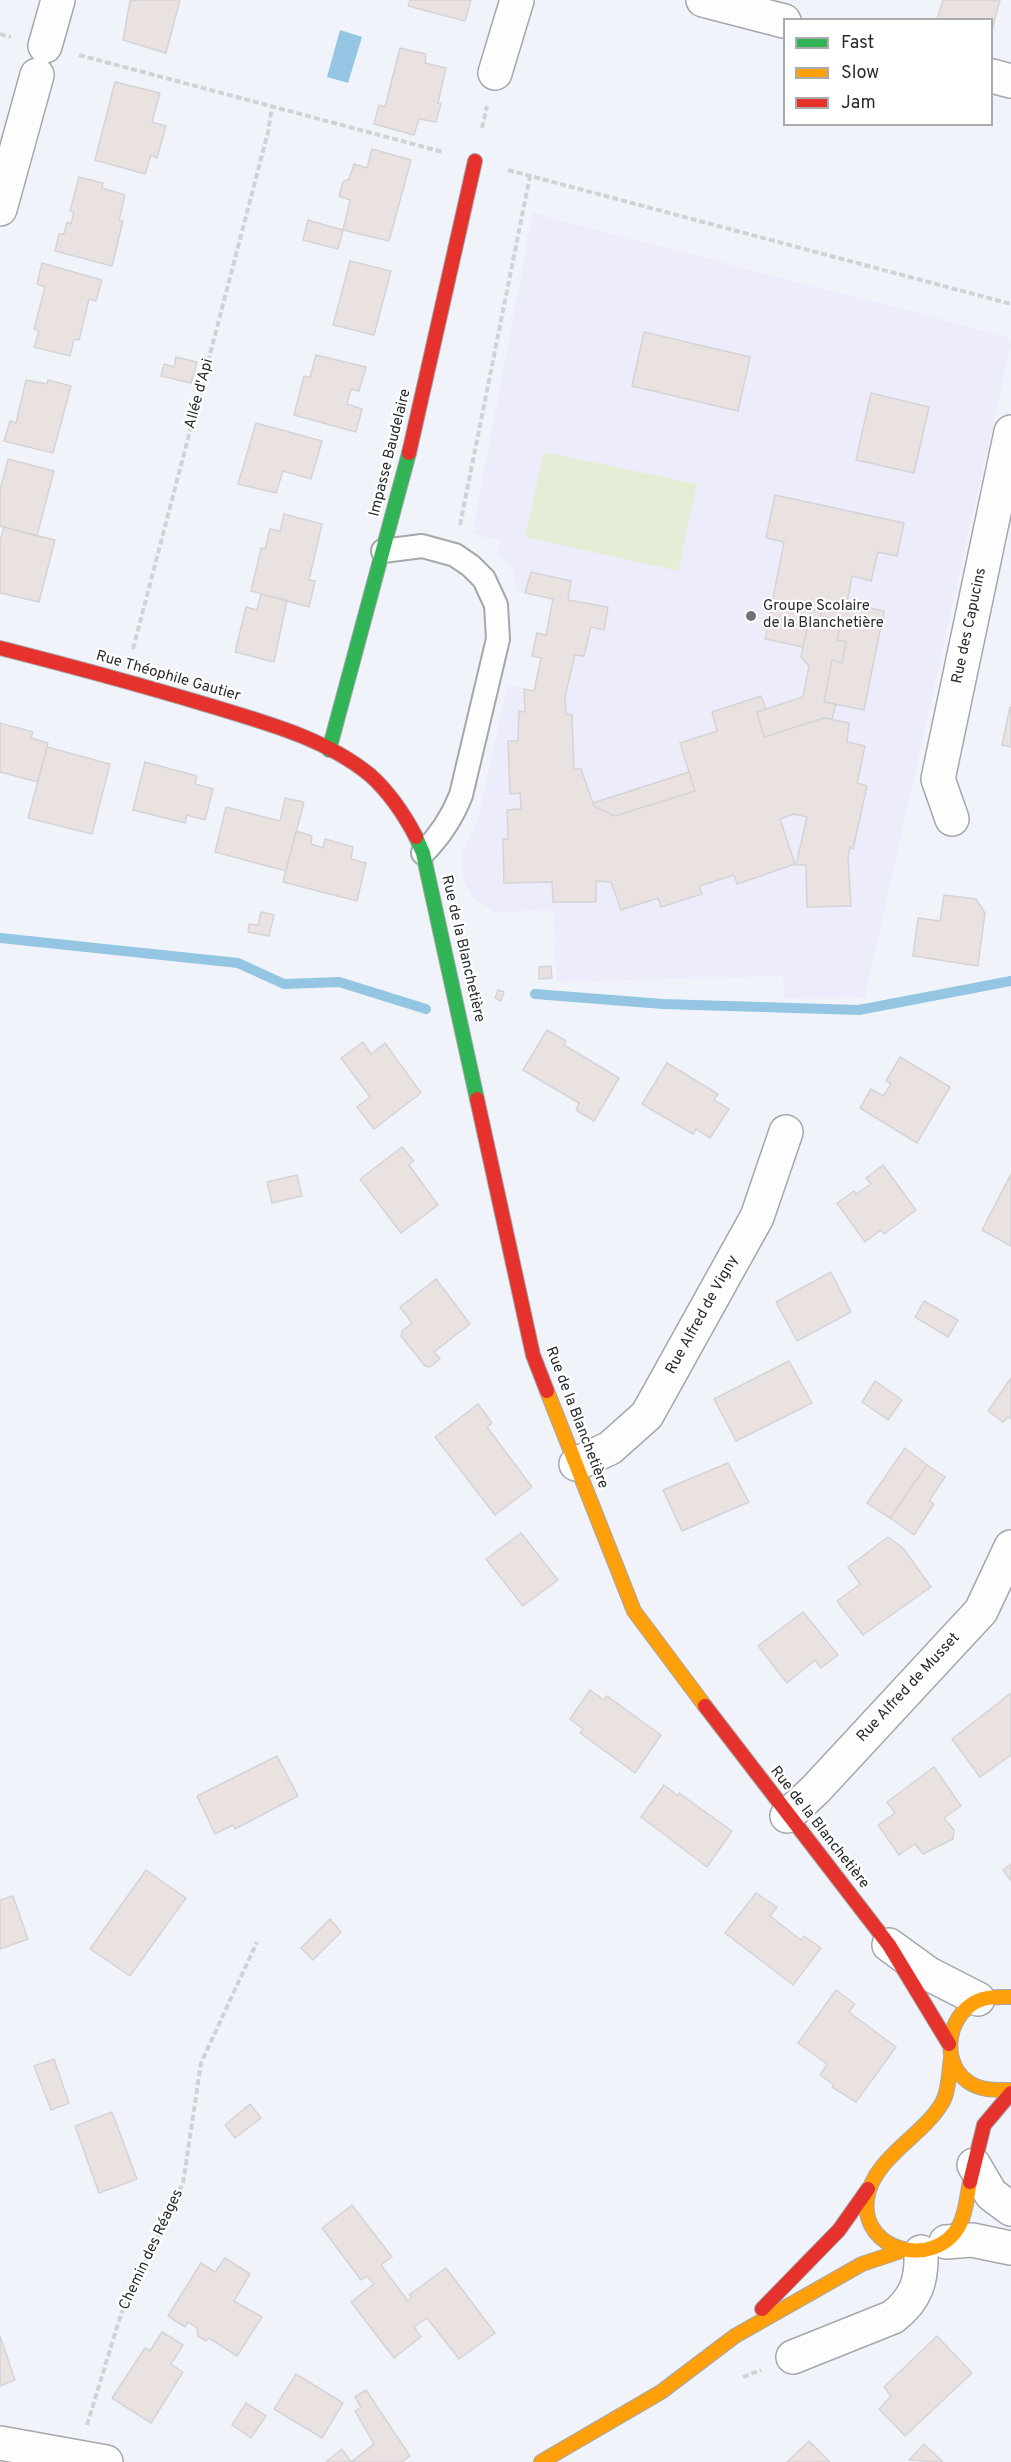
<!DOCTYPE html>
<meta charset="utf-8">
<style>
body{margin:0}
#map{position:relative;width:1011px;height:2462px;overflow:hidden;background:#f0f4fa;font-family:Overpass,sans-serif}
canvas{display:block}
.legend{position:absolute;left:783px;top:18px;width:210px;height:108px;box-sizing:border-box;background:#fff;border:2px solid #a9abac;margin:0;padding:8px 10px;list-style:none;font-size:18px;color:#292c2f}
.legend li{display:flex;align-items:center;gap:12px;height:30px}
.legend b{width:30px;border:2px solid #a9abac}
</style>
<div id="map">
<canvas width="1011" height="2462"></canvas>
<ul class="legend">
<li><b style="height:8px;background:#30b455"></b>Fast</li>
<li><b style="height:8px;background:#ff9f0a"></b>Slow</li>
<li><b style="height:8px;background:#e5322d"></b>Jam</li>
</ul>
</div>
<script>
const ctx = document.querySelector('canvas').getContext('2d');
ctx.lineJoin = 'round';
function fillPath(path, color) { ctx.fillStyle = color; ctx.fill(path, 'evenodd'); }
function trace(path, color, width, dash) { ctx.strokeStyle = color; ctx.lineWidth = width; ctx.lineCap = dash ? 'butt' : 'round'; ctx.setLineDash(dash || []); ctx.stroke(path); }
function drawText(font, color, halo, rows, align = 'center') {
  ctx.font = font + ' Overpass,sans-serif'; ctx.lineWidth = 4.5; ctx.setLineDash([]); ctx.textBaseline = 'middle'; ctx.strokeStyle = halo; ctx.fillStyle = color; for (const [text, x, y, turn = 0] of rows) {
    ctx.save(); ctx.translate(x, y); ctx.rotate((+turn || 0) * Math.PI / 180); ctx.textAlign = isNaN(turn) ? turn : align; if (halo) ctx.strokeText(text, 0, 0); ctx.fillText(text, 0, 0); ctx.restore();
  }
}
fillPath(new Path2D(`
 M533 213 1005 336 1011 344 865 997 784 999 783 976 556 982 554 910 494 912 473 898 463 880 462 854 478 819 507 685 534 690 541 658 532 656 537 633 546 634 553 600 517 591 512 566 497 553 500 541 472 534Z`), '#edecfb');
fillPath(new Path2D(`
 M544 452 697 484 678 571 525 537Z`), '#e4eed6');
fillPath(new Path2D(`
 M340 30 362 37 348 83 327 77Z`), '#94c6e3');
trace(new Path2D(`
 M0 938 238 963 284 984 339 982 426 1009
 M535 994 663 1004 859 1010 1011 981`), '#94c6e3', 10);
const building = new Path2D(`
 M135 0H180L166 53 123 40 130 1Z
 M410 0H471L465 21 408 6Z
 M943 0H1000L992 30V20L937 19Z
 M400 48 426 54 425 63 446 68 438 103 441 104 436 122 419 119 414 135 374 124 379 105 385 107Z
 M115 82 160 93 152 122 166 126 157 158 151 155 145 174 95 160Z
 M372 149 411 160 389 241 343 230 350 200 339 196 343 182 349 179 354 164 367 168Z
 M79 177 103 183 102 188 125 195 119 220 123 221 112 266 55 251 59 234H64L67 222 71 224 74 212 70 211Z
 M308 220 343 230 338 249 303 240Z
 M350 261 391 271 374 335 333 325Z
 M42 263 102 280 96 301 89 299 79 340 74 339 70 356 34 347 39 331 34 329 45 287 37 284Z
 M644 332 750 357 738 411 632 386Z
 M316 355 366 367 359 391 351 389 347 404 362 409 356 432 294 415 304 376 310 377Z
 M176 357 197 362 191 383 161 376 164 364 174 367Z
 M26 380 47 384 48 380 71 386 53 453 4 441 10 421 16 423Z
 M871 393 929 407 914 473 856 460Z
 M256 423 322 441 311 479 283 471 276 493 238 484Z
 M8 459 54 471 37 536 0 526V490Z
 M775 495 904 523 897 556 878 552 871 581 852 576 847 603 884 611 864 710 824 702 832 660 842 663 846 642 837 640 841 621 821 616V612L811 610 803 647 765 639 784 542 766 538Z
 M284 514 322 524 309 580 315 581 309 607 251 591 261 548 265 549 270 529 280 531Z
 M4 527 55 540 39 602 0 593V541Z
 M531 572 571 581 568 600 608 607 604 630 591 627 584 656 575 655 565 696 566 714 572 715 574 769H581L594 806 615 816 695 791 680 743 717 731 712 712 761 696 766 709 757 712 764 737 824 718 849 723 847 742 865 746 857 783 867 786 853 849 850 847 848 857 851 906 807 907 806 865H796L807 817 794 814 780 819 795 864 737 884 734 875 699 886 702 894 661 907 658 898 621 910 611 882 596 881V902H553L552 882 504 883 503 839H508L507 810 521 809 520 793 510 794 508 741H518L519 711 525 712 524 689 534 691 541 658 532 656 537 633 546 635 553 599 525 593Z
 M261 594 287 600 274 662 235 652 246 607 257 610Z
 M811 610 821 612V616L841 621 837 640 846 642 842 663 832 660 824 702 836 704 832 719 824 718 764 737 757 712 803 697 809 666 801 657Z
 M1010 707 1011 708V747L1002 745Z
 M0 723 33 732 31 738 48 743 38 782 0 772Z
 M47 747 110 764 92 834 28 818Z
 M145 762 197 776 195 784 213 789 205 820 187 815 185 823 133 810Z
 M689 772 695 791 615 816 594 806 593 803Z
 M285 798 304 802 286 871 215 852 226 807 280 821Z
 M296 831 312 836 311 844 323 848 325 839 353 847 351 859 366 863 357 901 283 882Z
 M944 895 976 899 985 913 978 966 913 956 918 918 940 921Z
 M261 912 274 915 269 936 248 932 249 924 258 925Z
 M551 966 552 978 539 979V967Z
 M498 990 504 992 501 1001 495 998Z
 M547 1030 566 1041 564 1045 619 1078 594 1121 576 1110 579 1103 523 1070Z
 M363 1042 371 1054 385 1043 421 1093 374 1129 357 1107 370 1097 341 1058Z
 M900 1057 950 1087 917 1143 860 1108 871 1089 883 1096 891 1084 886 1081Z
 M667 1063 718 1094 714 1100 729 1109 710 1138 696 1129 693 1134 642 1104Z
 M402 1147 414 1161 409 1165 438 1205 401 1233 360 1179Z
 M883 1165 916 1210 884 1234 881 1230 865 1242 837 1203 854 1191 856 1194 871 1184 866 1178Z
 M1011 1174V1246L982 1230Z
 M297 1175 302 1196 272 1203 267 1182Z
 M831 1272 851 1312 797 1341 776 1302Z
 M436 1279 470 1324 434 1352 440 1359 430 1367 425 1366 401 1336 402 1331 412 1323 400 1307Z
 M924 1301 958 1320 948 1337 915 1317Z
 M789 1361 812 1403 736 1441 714 1399Z
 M1011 1378V1419L1008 1417 1003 1422 988 1411Z
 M875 1381 902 1400 888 1420 862 1402Z
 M478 1404 492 1423 487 1427 532 1487 495 1515 435 1437Z
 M905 1448 927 1465 890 1518 867 1503Z
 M728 1463 749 1502 682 1531 663 1490Z
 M927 1465 945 1477 929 1501 934 1504 914 1535 890 1518Z
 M521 1533 558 1580 523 1606 486 1559Z
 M888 1537 903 1548 931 1587 863 1635 837 1601 860 1584 848 1567Z
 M803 1612 838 1655 821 1668 815 1660 787 1683 758 1646Z
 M590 1690 604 1700 607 1696 661 1735 635 1773 580 1733 583 1729 570 1719Z
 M1011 1693V1755L980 1777 952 1739Z
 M277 1756 298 1796 235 1829 233 1825 215 1834 197 1796Z
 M934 1767 961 1806 944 1818 954 1830 953 1839 923 1854 915 1844 899 1855 878 1825 895 1813 887 1802Z
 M664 1785 678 1796 679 1793 732 1831 707 1867 641 1817Z
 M1011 1864V1881L1003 1870Z
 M146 1870 186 1898 130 1976 90 1949Z
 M756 1893 777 1907 770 1916 801 1940 804 1936 821 1948 793 1985 725 1933Z
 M13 1896 28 1939 0 1949V1900Z
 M330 1919 341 1932 313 1960 301 1948Z
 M836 1990 855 2004 849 2012 896 2047 856 2102 832 2087 834 2085 820 2075 827 2064 798 2043Z
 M54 2059 69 2103 51 2110 34 2066Z
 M250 2104 261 2118 235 2138 225 2125Z
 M112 2112 137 2179 99 2193 75 2126Z
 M352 2205 392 2257 381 2265 408 2301 412 2297 409 2295 446 2268 495 2333 459 2359 427 2318 414 2327 421 2337 394 2358 351 2302 374 2284 367 2276 361 2280 322 2228Z
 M225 2258 250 2274 234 2301 262 2317 237 2356 209 2338 206 2341 198 2336 197 2328 188 2322 185 2327 168 2316 201 2263 215 2272Z
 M162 2332 183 2345 171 2364 183 2372 151 2423 112 2398 145 2348 150 2351Z
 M0 2336 15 2380 0 2386Z
 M937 2336 972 2373 905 2436 879 2409 891 2396 884 2387Z
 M296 2374 343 2403 322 2438 274 2409Z
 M366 2390 410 2456 402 2462H326L342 2449 351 2462 374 2444 355 2411 361 2407 355 2397Z
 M246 2403 266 2416 251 2438 232 2425Z
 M809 2441 830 2462H787Z
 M924 2444 943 2462 909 2460Z`);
fillPath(building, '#eae1e1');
trace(building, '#d4d4d6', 1.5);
const lane = new Path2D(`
 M383 551 422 546 455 555 471 566 484 579 496 605 498 639 461 795C452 818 441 835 423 853`);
const street = new Path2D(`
 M703 0 784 21
 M45 46 58 0
 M495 73 517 0
 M992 76 1011 81
 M0 209 37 75
 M952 819 938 779 1011 432
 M576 1464 610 1448 647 1415 757 1217 786 1132
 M787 1816 815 1790 981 1611 1011 1547
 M889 1945 929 1974 978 1999
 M974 2165 991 2194 1011 2209
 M946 2242 972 2240 1011 2248
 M793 2357 893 2317C916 2299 922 2281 921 2252
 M0 2443 106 2462`);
const fast = new Path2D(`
 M329 750 409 453
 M416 837 423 853 477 1099`);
const slow = new Path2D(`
 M547 1391 634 1611 705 1706
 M1011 1997C1003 1997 991 1996 983 1999 949 2009 938 2059 967 2081 980 2091 995 2090 1011 2090
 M951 2058C949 2071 949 2092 942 2103 922 2137 873 2158 867 2199 860 2251 934 2270 959 2226 966 2214 967 2195 970 2182
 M541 2462 661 2392 735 2336 862 2264 901 2251`);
const jam = new Path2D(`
 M409 453 475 161
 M0 648C71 666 141 685 211 706 266 723 325 738 370 775 389 792 404 814 416 837
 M477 1099 533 1355 547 1391
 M705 1706 889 1945 949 2044
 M970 2182 984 2125 1011 2093
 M762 2309 839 2230 868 2189`);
trace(lane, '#a5a7ab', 26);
trace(street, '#a5a7ab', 36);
trace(fast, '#a5a7ab', 16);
trace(slow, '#a5a7ab', 16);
trace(jam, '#a5a7ab', 16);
trace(new Path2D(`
 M0 34 11 37
 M79 55 443 152
 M482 128 487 106
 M508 170 1011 304
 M460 525 530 176
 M133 649 268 132 272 107
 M743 2377 761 2370
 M87 2425 121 2314 183 2183 201 2063 257 1942`), '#d0d3d4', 4, [6, 3]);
trace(lane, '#fdfdfe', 22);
trace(street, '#fdfdfe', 33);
trace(fast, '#30b455', 14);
trace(slow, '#ff9f0a', 14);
trace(jam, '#e5322d', 14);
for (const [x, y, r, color] of [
 [751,616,6,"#6f7276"]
]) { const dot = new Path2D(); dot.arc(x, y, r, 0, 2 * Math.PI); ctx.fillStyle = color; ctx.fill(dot); trace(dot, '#fff', 2); }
drawText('15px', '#292c2f', '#fff', [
 ["Allée d'Api",200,394,-75],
 ["Impasse Baudelaire",391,453,-76],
 ["Rue des Capucins",970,626,-78],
 ["Rue Théophile Gautier",168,677,16],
 ["Rue de la Blanchetière",462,949,77],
 ["Rue Alfred de Vigny",703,1315,-61],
 ["Rue de la Blanchetière",576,1418,69],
 ["Rue Alfred de Musset",909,1688,-47],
 ["Rue de la Blanchetière",819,1828,52],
 ["Chemin des Réages",152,2250,-65]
]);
drawText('15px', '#292c2f', '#fff', [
 ["Groupe Scolaire",763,607],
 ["de la Blanchetière",763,624]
], 'left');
</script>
